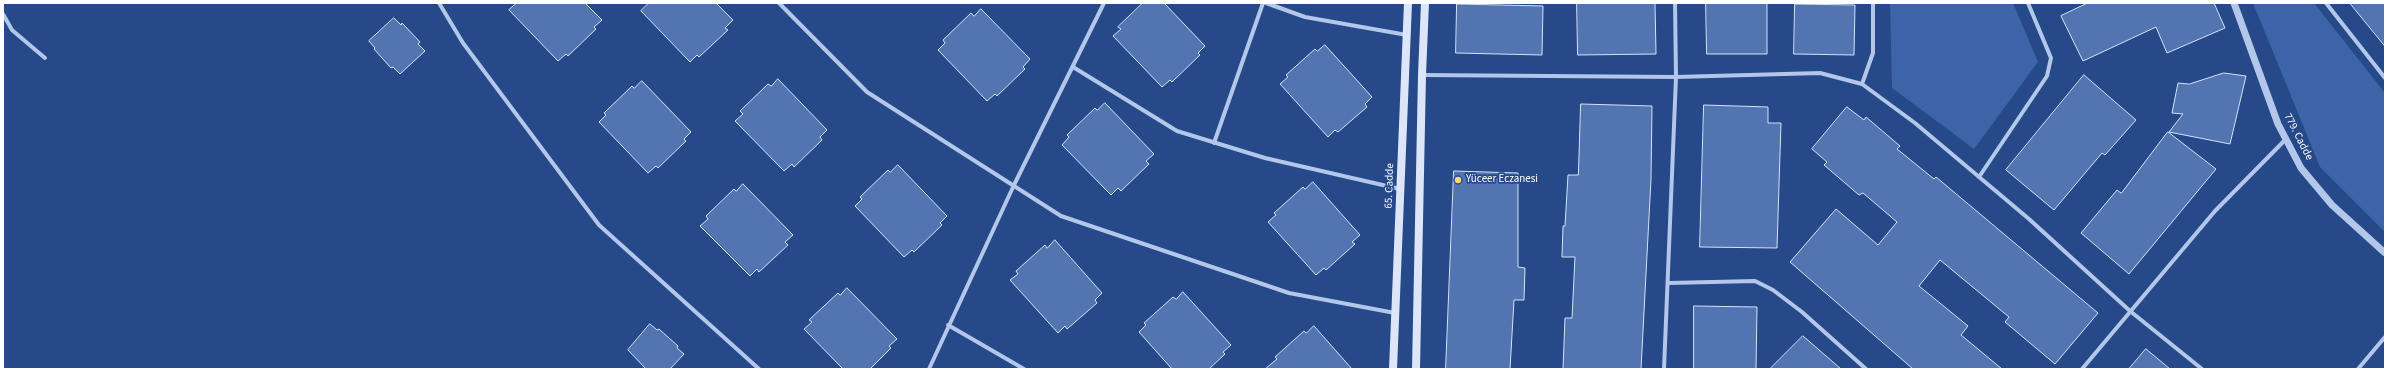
<!DOCTYPE html>
<meta charset="utf-8">
<style>
body{margin:0}
#map{position:relative;width:2388px;height:372px;overflow:hidden;background:#264989;font-family:"Source Sans 3",sans-serif}
canvas{display:block}
.frame{position:absolute;inset:0;border:4px solid #fff;pointer-events:none}
</style>
<div id="map">
<canvas width="2388" height="372"></canvas>
<div class="frame"></div>
</div>
<script>
const ctx = document.querySelector('canvas').getContext('2d');
ctx.lineJoin = 'round';
function fillPath(path, color) { ctx.fillStyle = color; ctx.fill(path, 'evenodd'); }
function trace(path, color, width, dash) { ctx.strokeStyle = color; ctx.lineWidth = width; ctx.lineCap = dash ? 'butt' : 'round'; ctx.setLineDash(dash || []); ctx.stroke(path); }
function drawText(font, color, halo, rows, align = 'center') {
  ctx.font = font + ' "Source Sans 3",sans-serif'; ctx.lineWidth = 3.5; ctx.setLineDash([]); ctx.textBaseline = 'middle'; ctx.strokeStyle = halo; ctx.fillStyle = color; for (const [text, x, y, turn = 0] of rows) {
    ctx.save(); ctx.translate(x, y); ctx.rotate((+turn || 0) * Math.PI / 180); ctx.textAlign = isNaN(turn) ? turn : align; if (halo) ctx.strokeText(text, 0, 0); ctx.fillText(text, 0, 0); ctx.restore();
  }
}
fillPath(new Path2D(`
 M1890 3H2013L2038 62 1974 149 1892 88Z
 M2253 3H2314L2385 93V232L2320 167Z`), '#3d64a7');
const building = new Path2D(`
 M517 3H585L602 20 594 27 596 29 568 56 566 54 558 61 509 10Z
 M649 3H716L733 20 725 28 728 30 699 57 697 55 690 62 641 11Z
 M1143 3H1164L1205 46 1198 53 1200 55 1172 82 1170 80 1162 87 1113 36 1121 29 1118 27Z
 M1577 3H1655L1656 54 1578 55Z
 M1706 3H1767V54H1707Z
 M2088 3H2214L2225 28 2167 53 2156 27 2083 61 2061 16Z
 M2350 3H2385V46Z
 M1457 4 1543 6 1542 55 1456 53Z
 M1795 4 1855 5 1854 55 1794 54Z
 M981 9 1030 59 1023 67 1025 69 997 96 995 94 987 101 938 50 945 43 943 40 971 13 974 16Z
 M394 18 401 25 402 23 420 42 418 44 425 51 400 74 393 67 391 68 374 49 375 48 369 41Z
 M1325 45 1372 97 1365 104 1367 107 1338 132 1335 130 1328 137 1280 84 1288 77 1286 75 1315 49 1317 51Z
 M2224 73 2246 76 2230 144 2169 132 2183 114 2172 113 2178 83 2189 84Z
 M2084 75 2136 120 2105 155 2102 153 2054 210 2006 170Z
 M778 79 827 130 820 137 822 140 794 167 792 164 784 171 735 121 743 114 740 111 768 84 771 86Z
 M642 81 691 132 684 139 686 141 658 168 656 166 648 173 599 122 606 115 604 113 632 86 634 88Z
 M1105 103 1154 154 1146 161 1149 164 1121 191 1118 188 1111 195 1062 145 1069 137 1067 135 1095 108 1097 110Z
 M1581 104 1652 106 1651 179 1641 369H1563L1565 318H1572L1575 257H1562L1563 226H1565L1568 175H1578Z
 M1704 105 1768 107V123H1781L1777 248 1700 247Z
 M1847 107 1864 120 1866 117 1900 146 1897 149 1934 179 1936 177 2098 313 2055 364 2005 322 2009 317 1940 260 1919 286 1968 326 1961 335 2002 369H1913L1790 262 1836 209 1878 245 1897 222 1863 193 1859 195 1824 165 1827 162 1812 149Z
 M2168 132 2216 169 2129 274 2081 233 2117 190 2121 193Z
 M898 165 947 216 940 223 942 225 914 252 912 250 904 257 855 206 862 199 860 197 888 170 890 172Z
 M1454 171 1518 173V267L1525 268 1524 300H1514L1510 369H1446Z
 M1313 182 1360 235 1352 242 1355 244 1326 270 1324 268 1316 275 1268 222 1276 215 1274 213 1303 187 1305 189Z
 M743 184 793 235 785 242 788 245 759 272 757 269 750 276 700 226 708 219 706 216 734 189 736 191Z
 M1055 240 1102 293 1095 300 1097 303 1067 329 1065 326 1058 333 1010 280 1018 274 1016 271 1045 245 1047 248Z
 M847 288 897 339 889 346 891 348 870 369H843L804 329 812 322 809 320 838 293 840 295Z
 M1183 292 1231 345 1223 352 1225 354 1209 369H1172L1139 332 1146 325 1144 323 1173 297 1176 299Z
 M1694 306 1757 307 1756 369H1694Z
 M650 324 657 330 659 329 678 346 677 348 684 354 670 369H646L628 350Z
 M1314 326 1352 369H1265L1277 359 1275 357 1304 331 1306 333Z
 M1803 336 1841 369H1770Z
 M2146 349 2170 369H2129Z`);
fillPath(building, '#5275b2');
trace(building, '#d6e2f7', 1);
trace(new Path2D(`
 M439 3 463 43 599 225 759 369
 M779 3 867 92 1061 216 1289 293 1395 313
 M1266 3 1305 17 1407 35
 M2326 3 2385 78
 M3 14 12 30 45 58
 M1073 67 1177 131 1265 158 1400 189
 M1422 75 1676 77 1820 73 1862 84 1915 123 2029 219 2130 311 2202 369
 M1862 84 1873 53V3
 M1214 143 1263 3
 M1979 177 2047 76 2051 58 2028 3
 M1669 283 1755 281 1773 290 1802 312 1866 369
 M948 325 1024 369
 M929 369 1014 185 1104 3
 M1664 369 1676 77 1675 3
 M2082 369 2215 211 2286 139
 M2358 369 2385 337`), '#b2c7e9', 4);
trace(new Path2D(`
 M2234 3 2278 124 2301 168 2332 205 2385 253`), '#b2c7e9', 7);
trace(new Path2D(`
 M1393 369 1408 3
 M1416 369 1422 75 1425 3`), '#dde6f8', 8);
for (const [x, y, r, color] of [
 [1458,180,4,"#f2d977"]
]) { const dot = new Path2D(); dot.arc(x, y, r, 0, 2 * Math.PI); ctx.fillStyle = color; ctx.fill(dot); trace(dot, '#264989', 1.5); }
drawText('11px', '#fff', '#264989', [
 ["779. Cadde",2298,137,63],
 ["65. Cadde",1390,186,-88]
]);
drawText('11px', '#fff', '#264989', [
 ["Yüceer Eczanesi",1466,180]
], 'left');
</script>
